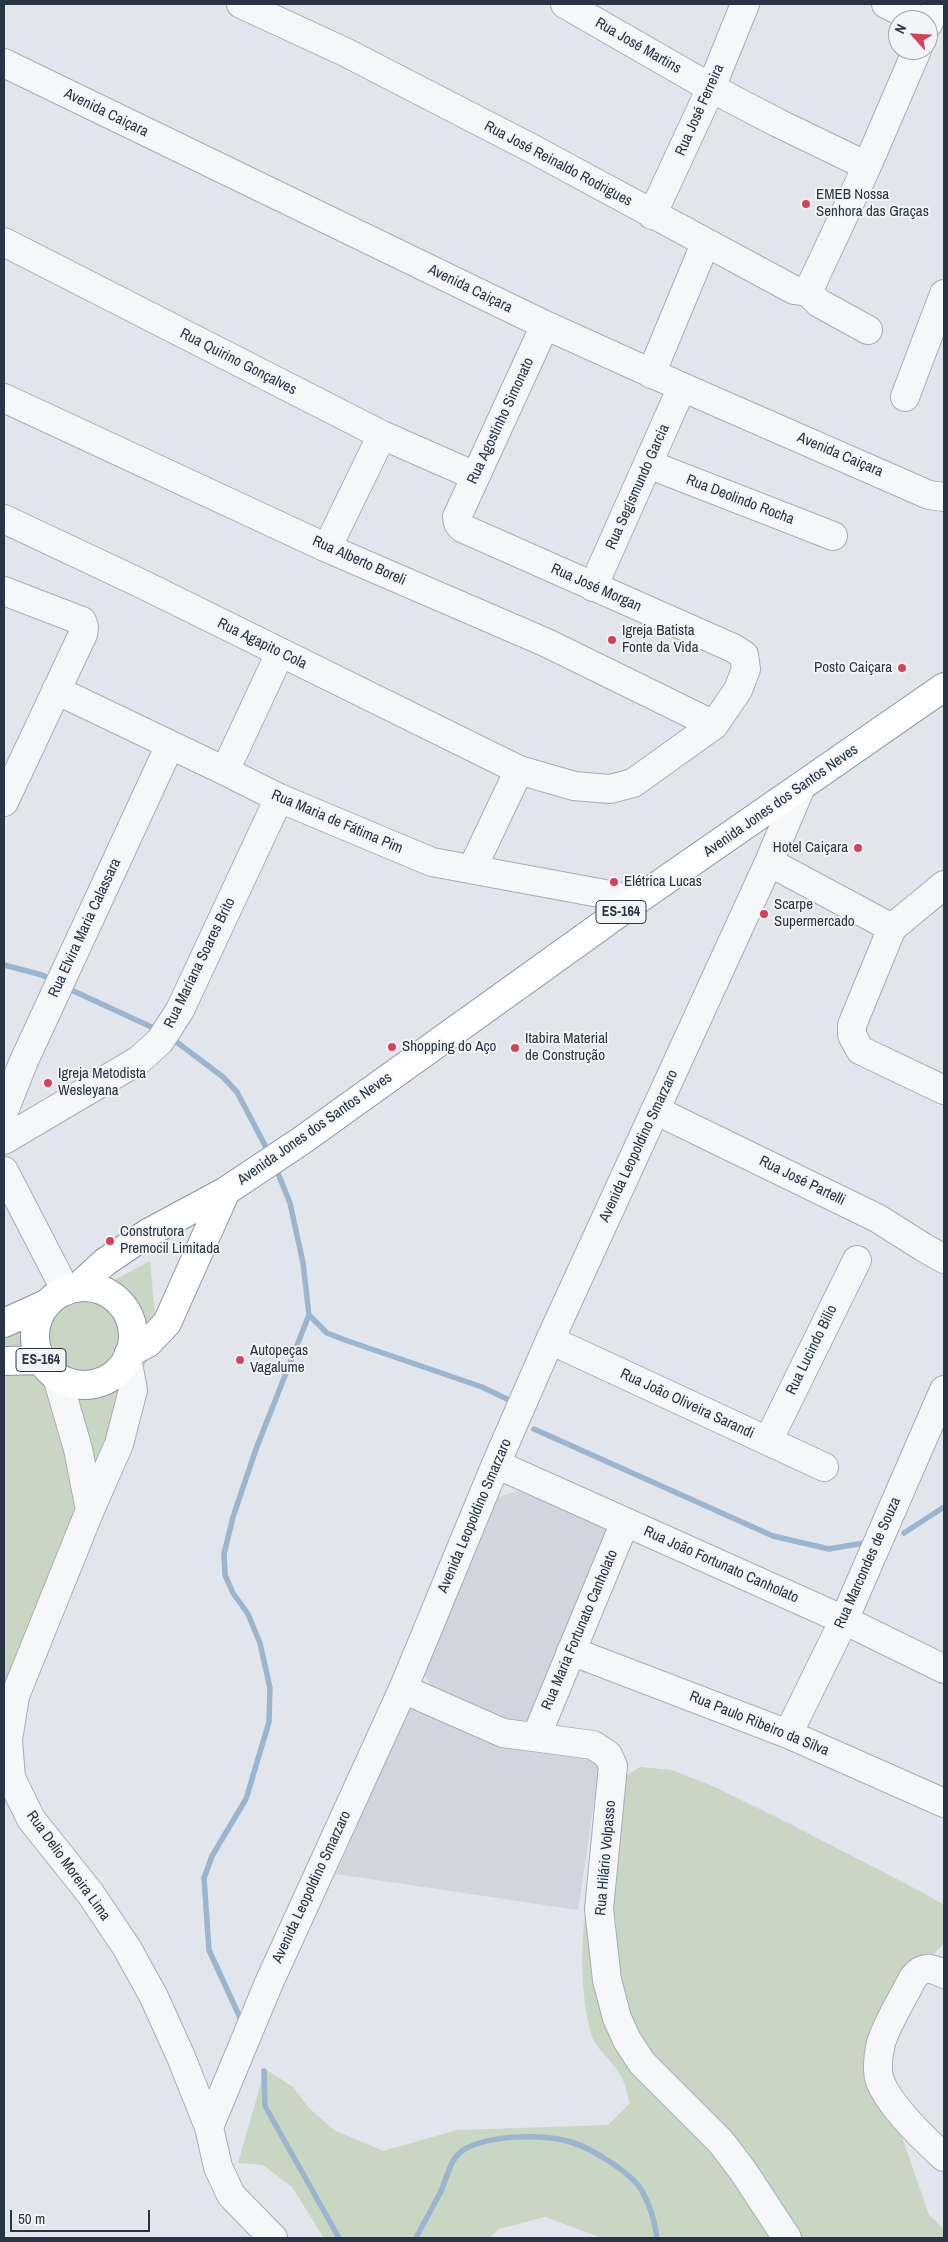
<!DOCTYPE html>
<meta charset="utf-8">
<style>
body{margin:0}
#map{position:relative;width:948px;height:2242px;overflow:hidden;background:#e2e6ec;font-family:"Archivo Narrow",sans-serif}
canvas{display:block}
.frame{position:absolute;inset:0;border:5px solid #293445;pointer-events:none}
.north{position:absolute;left:888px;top:10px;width:50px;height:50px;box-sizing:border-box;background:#f2f5f8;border:1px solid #a2a8b0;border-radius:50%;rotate:296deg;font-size:14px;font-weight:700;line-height:20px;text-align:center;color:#293445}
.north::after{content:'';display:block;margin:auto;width:18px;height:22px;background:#d83f5b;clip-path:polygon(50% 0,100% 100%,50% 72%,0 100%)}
.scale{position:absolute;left:10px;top:2210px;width:140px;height:22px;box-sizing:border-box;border:2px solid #293445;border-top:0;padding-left:6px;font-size:15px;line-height:18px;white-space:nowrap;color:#293445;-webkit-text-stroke:4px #f2f5f8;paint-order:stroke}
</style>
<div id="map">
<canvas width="948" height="2242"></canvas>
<div class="frame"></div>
<div class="north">N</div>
<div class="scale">50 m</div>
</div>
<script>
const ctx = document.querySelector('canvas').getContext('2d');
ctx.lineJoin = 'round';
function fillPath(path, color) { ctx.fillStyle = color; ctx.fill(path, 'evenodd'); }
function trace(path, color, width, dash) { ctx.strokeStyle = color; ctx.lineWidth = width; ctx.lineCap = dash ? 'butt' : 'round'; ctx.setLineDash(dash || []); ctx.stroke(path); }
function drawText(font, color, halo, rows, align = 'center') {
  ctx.font = font + ' "Archivo Narrow",sans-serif'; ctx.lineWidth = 4; ctx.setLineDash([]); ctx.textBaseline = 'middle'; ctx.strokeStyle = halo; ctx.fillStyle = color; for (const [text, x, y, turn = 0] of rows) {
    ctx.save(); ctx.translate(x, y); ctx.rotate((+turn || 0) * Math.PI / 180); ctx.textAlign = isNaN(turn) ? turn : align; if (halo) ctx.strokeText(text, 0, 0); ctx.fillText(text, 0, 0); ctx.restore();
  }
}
fillPath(new Path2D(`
 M531 1487 613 1525 524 1727 474 1706 432 1686 423 1674 498 1497Z
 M410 1704 498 1746 600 1762 578 1910 336 1874Z`), '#d0d5de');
fillPath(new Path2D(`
 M150 1261 157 1336 107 1460 4 1741V1339Z
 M640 1767 672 1770 715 1787 792 1825 922 1892 944 1905V1943L903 1987 867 2058 898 2125 929 2215 944 2229V2238H602L545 2217 499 2229 489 2238H324L292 2187 263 2165 238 2163 265 2069 293 2087 309 2108 334 2130 383 2151 457 2130 608 2125 630 2103C627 2094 625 2082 620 2074 612 2061 595 2048 591 2034 570 1950 590 1862 616 1782Z`), '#c8d6c3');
trace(new Path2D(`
 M4 965 42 975 54 981
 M67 988 158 1030
 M170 1037 223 1077 237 1092 269 1153
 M309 1315 327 1333 345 1340 482 1387 507 1399
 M534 1429 773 1536 829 1549 864 1543
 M904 1533 944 1507
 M242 2022 209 1950 204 1878 212 1856 246 1799 269 1722 270 1688 260 1643 248 1614 233 1593 225 1575 224 1554 233 1517 256 1449 309 1315 303 1263 290 1203 275 1166
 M264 2071 265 2106 339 2238
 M416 2238C424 2222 433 2207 441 2191 448 2176 450 2157 465 2149 490 2135 540 2134 567 2141 588 2146 631 2172 642 2191 650 2205 655 2223 657 2238`), '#9bb5ce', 5.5);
const minor = new Path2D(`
 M241 4 345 52 531 148 794 290 808 292
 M565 4 711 88 778 123 867 166
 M886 4 918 20
 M928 24 937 4
 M4 63 545 325 682 387 929 495 944 497
 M652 215 711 88 745 4
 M4 242 382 435 475 476
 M808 292 867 166 917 50
 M808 292 819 303 868 330
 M651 374 705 244
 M905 397 944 294
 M4 398 327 548 547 643 714 725
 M648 464 833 536
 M4 519 142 584 519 770 574 786 610 789 633 783 714 725 738 690 746 669 744 655 733 648 462 528 458 523 457 517 545 325
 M327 548 382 435
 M593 587 682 387
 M4 591 82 621 84 627 83 634 4 802
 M56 690 225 771 279 798 432 862 637 900
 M225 771 280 653
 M769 862 892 928
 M472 869 519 770
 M944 885 892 928 852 1025V1035L860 1050 944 1090
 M655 1110 877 1218 923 1247 944 1259
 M4 1111 23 1063 170 745
 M4 1140 139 1060 160 1041 180 1010 279 798
 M4 1171 66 1291
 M550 1340 824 1467
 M127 1358 133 1390 119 1444 90 1510 15 1696 8 1740 11 1778 31 1819 90 1893 127 1948 154 1997 181 2057 209 2127 218 2167 231 2195 273 2238
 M57 1377 78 1449 90 1510
 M768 1441 857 1260
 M496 1464 844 1620 944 1669
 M571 1651 788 1734 944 1803
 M403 1689 503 1733 593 1745 608 1755 613 1766 599 1909 607 1980 617 2018 627 2040 642 2063 721 2142 743 2171 787 2238
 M788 1734 844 1620 944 1390
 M536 1737 625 1522
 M944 1974C931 1968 923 1965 913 1978 904 1996 886 2025 881 2043 878 2056 876 2069 880 2081 890 2106 924 2139 944 2157
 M209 2127 268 1985 403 1689 496 1464 550 1340 769 862 801 787`);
const highway = new Path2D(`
 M35 1336a49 49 0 1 1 98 0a49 49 0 1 1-98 0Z
 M77 1288 105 1262 148 1233 226 1191 301 1141 637 900 944 687
 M4 1323 46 1304
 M129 1353 148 1343 167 1323 226 1191
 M4 1361 41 1360`);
trace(minor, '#a7adb7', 30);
trace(highway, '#8894a3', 30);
trace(minor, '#f5f7f9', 28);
trace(highway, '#fff', 28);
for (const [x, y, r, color] of [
 [806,204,5,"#d83f5b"],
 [612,640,5,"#d83f5b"],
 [902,668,5,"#d83f5b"],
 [858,848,5,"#d83f5b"],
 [614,882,5,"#d83f5b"],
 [764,914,5,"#d83f5b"],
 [392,1047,5,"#d83f5b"],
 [515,1048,5,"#d83f5b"],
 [48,1083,5,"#d83f5b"],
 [110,1241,5,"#d83f5b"],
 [240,1360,5,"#d83f5b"]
]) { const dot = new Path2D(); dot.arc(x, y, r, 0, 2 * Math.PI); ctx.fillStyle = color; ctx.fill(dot); trace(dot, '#f2f5f8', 2); }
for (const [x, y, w] of [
 [621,912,50],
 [41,1360,50]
]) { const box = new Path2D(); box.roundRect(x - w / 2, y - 11.5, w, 23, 4); ctx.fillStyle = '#f2f5f8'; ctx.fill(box); trace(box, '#293445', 1); }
drawText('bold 14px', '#293445', null, [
 ["ES-164",621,912],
 ["ES-164",41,1360]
]);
drawText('15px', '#293445', '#f2f5f8', [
 ["Rua José Martins",638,46,30],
 ["Rua José Ferreira",700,110,-66],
 ["Avenida Caiçara",106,113,26],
 ["Rua José Reinaldo Rodrigues",558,164,28],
 ["Avenida Caiçara",470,289,26],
 ["Rua Quirino Gonçalves",238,362,27],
 ["Rua Agostinho Simonato",501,421,-65],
 ["Avenida Caiçara",840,455,23],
 ["Rua Segismundo Garcia",638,487,-66],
 ["Rua Deolindo Rocha",740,500,21],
 ["Rua Alberto Boreli",359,561,24],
 ["Rua José Morgan",596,588,24],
 ["Rua Agapito Cola",262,644,26],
 ["Avenida Jones dos Santos Neves",781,801,-35],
 ["Rua Maria de Fátima Pim",337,822,23],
 ["Rua Elvira Maria Calassara",85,928,-65],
 ["Rua Mariana Soares Brito",200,963,-64],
 ["Avenida Jones dos Santos Neves",315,1129,-35],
 ["Avenida Leopoldino Smarzaro",639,1146,-65],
 ["Rua José Partelli",802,1181,26],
 ["Rua Lucindo Bilio",812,1350,-64],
 ["Rua João Oliveira Sarandi",687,1404,25],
 ["Avenida Leopoldino Smarzaro",475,1516,-67],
 ["Rua Marcondes de Souza",868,1563,-66],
 ["Rua João Fortunato Canholato",721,1565,24],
 ["Rua Maria Fortunato Canholato",580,1630,-67],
 ["Rua Paulo Ribeiro da Silva",759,1724,22],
 ["Rua Hilário Volpasso",606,1858,-85],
 ["Rua Delio Moreira Lima",68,1866,54],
 ["Avenida Leopoldino Smarzaro",312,1887,-65]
]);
drawText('15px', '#293445', '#f2f5f8', [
 ["EMEB Nossa",816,195],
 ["Senhora das Graças",816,212],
 ["Igreja Batista",622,631],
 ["Fonte da Vida",622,648],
 ["Posto Caiçara",892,668,"right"],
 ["Hotel Caiçara",848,848,"right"],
 ["Elétrica Lucas",624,882],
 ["Scarpe",774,905],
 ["Supermercado",774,922],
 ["Itabira Material",525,1039],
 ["de Construção",525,1056],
 ["Shopping do Aço",402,1047],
 ["Igreja Metodista",58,1074],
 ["Wesleyana",58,1091],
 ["Construtora",120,1232],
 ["Premocil Limitada",120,1249],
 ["Autopeças",250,1351],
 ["Vagalume",250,1368]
], 'left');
</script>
